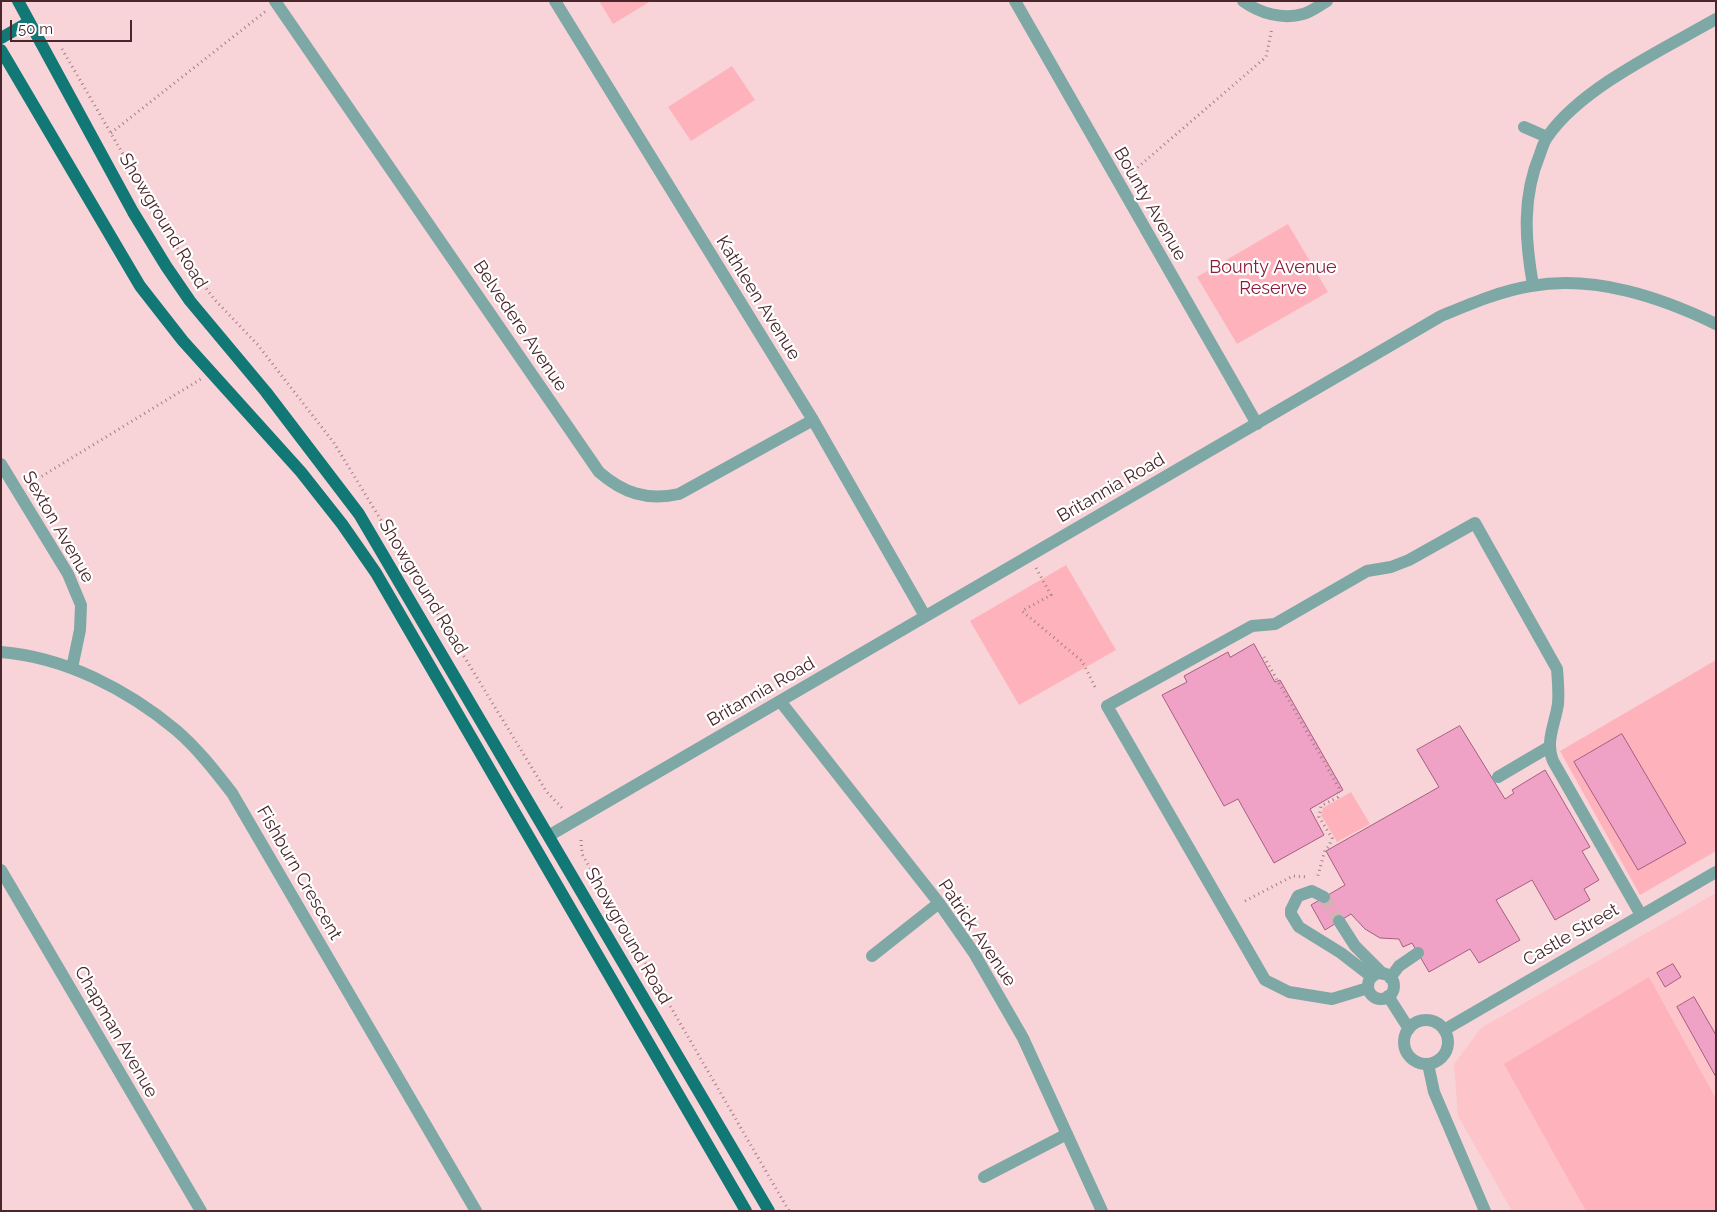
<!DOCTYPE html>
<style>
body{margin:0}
#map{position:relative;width:1717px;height:1212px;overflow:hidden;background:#f8d4d8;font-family:Raleway,sans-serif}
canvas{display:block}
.frame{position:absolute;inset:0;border:2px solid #48262b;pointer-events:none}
.scale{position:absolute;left:10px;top:20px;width:122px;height:22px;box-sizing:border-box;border:2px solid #48262b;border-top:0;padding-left:6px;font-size:15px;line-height:18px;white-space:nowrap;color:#48262b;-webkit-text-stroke:4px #fff;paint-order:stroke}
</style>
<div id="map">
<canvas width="1717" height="1212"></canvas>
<div class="frame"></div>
<div class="scale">50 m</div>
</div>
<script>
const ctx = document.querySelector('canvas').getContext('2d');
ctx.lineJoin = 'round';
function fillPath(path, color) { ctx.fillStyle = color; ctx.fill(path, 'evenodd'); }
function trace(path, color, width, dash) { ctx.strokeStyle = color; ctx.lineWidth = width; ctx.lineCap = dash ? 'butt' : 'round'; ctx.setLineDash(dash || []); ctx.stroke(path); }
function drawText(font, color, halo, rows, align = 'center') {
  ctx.font = font + ' Raleway,sans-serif'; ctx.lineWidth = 4.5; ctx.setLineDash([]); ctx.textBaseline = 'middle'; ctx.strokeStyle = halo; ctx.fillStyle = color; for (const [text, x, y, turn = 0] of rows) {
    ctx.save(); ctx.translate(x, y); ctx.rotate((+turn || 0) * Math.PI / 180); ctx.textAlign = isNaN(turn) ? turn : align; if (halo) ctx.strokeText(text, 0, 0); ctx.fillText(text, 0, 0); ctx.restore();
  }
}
fillPath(new Path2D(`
 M1716 893V1211H1512L1458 1116 1454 1064 1481 1028Z`), '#fdc4ca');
fillPath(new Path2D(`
 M599 1H651L613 24Z
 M732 66 755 100 691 141 668 107Z
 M1288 224 1328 292 1237 344 1197 277Z
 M1066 565 1116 650 1019 705 970 621Z
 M1716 660V851L1640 895 1560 751Z
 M1351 792 1370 824 1337 842 1321 815 1323 808Z
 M1649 977 1716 1099V1211H1586L1504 1064Z`), '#feb3bc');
const building = new Path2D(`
 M1254 644 1275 682 1280 680 1343 790 1310 809 1324 835 1274 863 1238 799 1224 806 1162 695 1187 682 1184 676 1228 652 1230 657Z
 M1460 726 1505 799 1514 793 1512 790 1545 770 1590 847 1582 851 1599 880 1584 889 1590 900 1555 920 1532 880 1496 900 1520 940 1479 963 1470 949 1429 972 1412 943 1403 947 1399 939 1380 938 1365 929 1351 914 1325 930 1311 905 1345 885 1326 851 1439 787 1417 750Z
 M1622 734 1686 843 1638 870 1574 762Z
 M1673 964 1681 977 1665 987 1657 973Z
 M1694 997 1716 1035V1077L1677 1007Z`);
fillPath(building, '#efa2c5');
trace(building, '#a55e7f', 1);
trace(new Path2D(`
 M1324 897 1339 921`), '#d5b1b5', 12, [12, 6]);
trace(new Path2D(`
 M62 49 185 261 215 300 257 344 334 443 546 791 562 808
 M111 133 266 11
 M1130 174 1266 57 1272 28
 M29 484 201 379
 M1036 568 1051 595 1022 611 1082 661 1096 689
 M1264 657 1339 788 1338 797 1321 806 1319 817 1332 838 1329 846 1325 850 1317 879
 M581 840 582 854 789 1211
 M1245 901 1293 876 1308 877`), '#a27f83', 3, [1, 4]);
trace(new Path2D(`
 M275 1 599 472C623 493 647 501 679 494L813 420
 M555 1 813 420 925 616
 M1015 1 1257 424
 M1243 1C1259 13 1283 20 1303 14 1311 12 1320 5 1327 1
 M1524 127 1547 137
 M1533 285C1525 240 1522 197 1540 154 1542 148 1544 141 1548 136 1582 87 1664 49 1716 19
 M1 464 68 574 81 605 80 630 72 668
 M1 652C65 657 128 690 176 730 197 748 215 771 232 793L476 1211
 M780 701 939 903 974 953 1023 1038 1102 1211
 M1498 777 1549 747
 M550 835 1441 316C1470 304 1500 291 1531 286 1595 275 1660 297 1716 324
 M1 870 201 1211
 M1324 897 1312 891 1298 896 1291 910V914L1299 927 1341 953 1372 977
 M1339 921 1355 946 1383 974
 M872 956 939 903
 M1368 986a13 13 0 1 1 26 0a13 13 0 1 1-26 0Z
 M1390 978 1399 966 1418 953
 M1368 988 1332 999 1289 992 1265 980 1107 706 1252 626 1275 624 1367 571 1391 567 1409 560 1475 523 1557 669C1558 681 1559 692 1558 704 1555 724 1545 742 1553 761L1641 915
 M1388 996 1409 1029
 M1404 1042a22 22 0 1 1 44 0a22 22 0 1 1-44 0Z
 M1444 1030 1716 872
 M1428 1064 1434 1092 1485 1211
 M984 1177 1067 1134`), '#7ea8a5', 12);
trace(new Path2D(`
 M18 1 133 212 166 266 190 301 266 392 359 514 769 1211
 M1 38 29 22
 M1 50 140 286 183 341 301 472 342 524 376 573 746 1211`), '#117875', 12);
drawText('18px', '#48262b', '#fff', [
 ["Bounty Avenue",1150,204,60],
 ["Showground Road",163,221,59],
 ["Kathleen Avenue",758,298,58],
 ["Belvedere Avenue",520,326,56],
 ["Britannia Road",1111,488,-30],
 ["Sexton Avenue",58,527,60],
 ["Showground Road",423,587,59],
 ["Britannia Road",761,692,-30],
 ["Fishburn Crescent",299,873,60],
 ["Patrick Avenue",977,933,56],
 ["Castle Street",1571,935,-30],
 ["Showground Road",628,936,60],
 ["Chapman Avenue",116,1032,60]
]);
drawText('18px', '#8c1e3b', '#fff', [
 ["Bounty Avenue",1273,268],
 ["Reserve",1273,289]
]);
</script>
